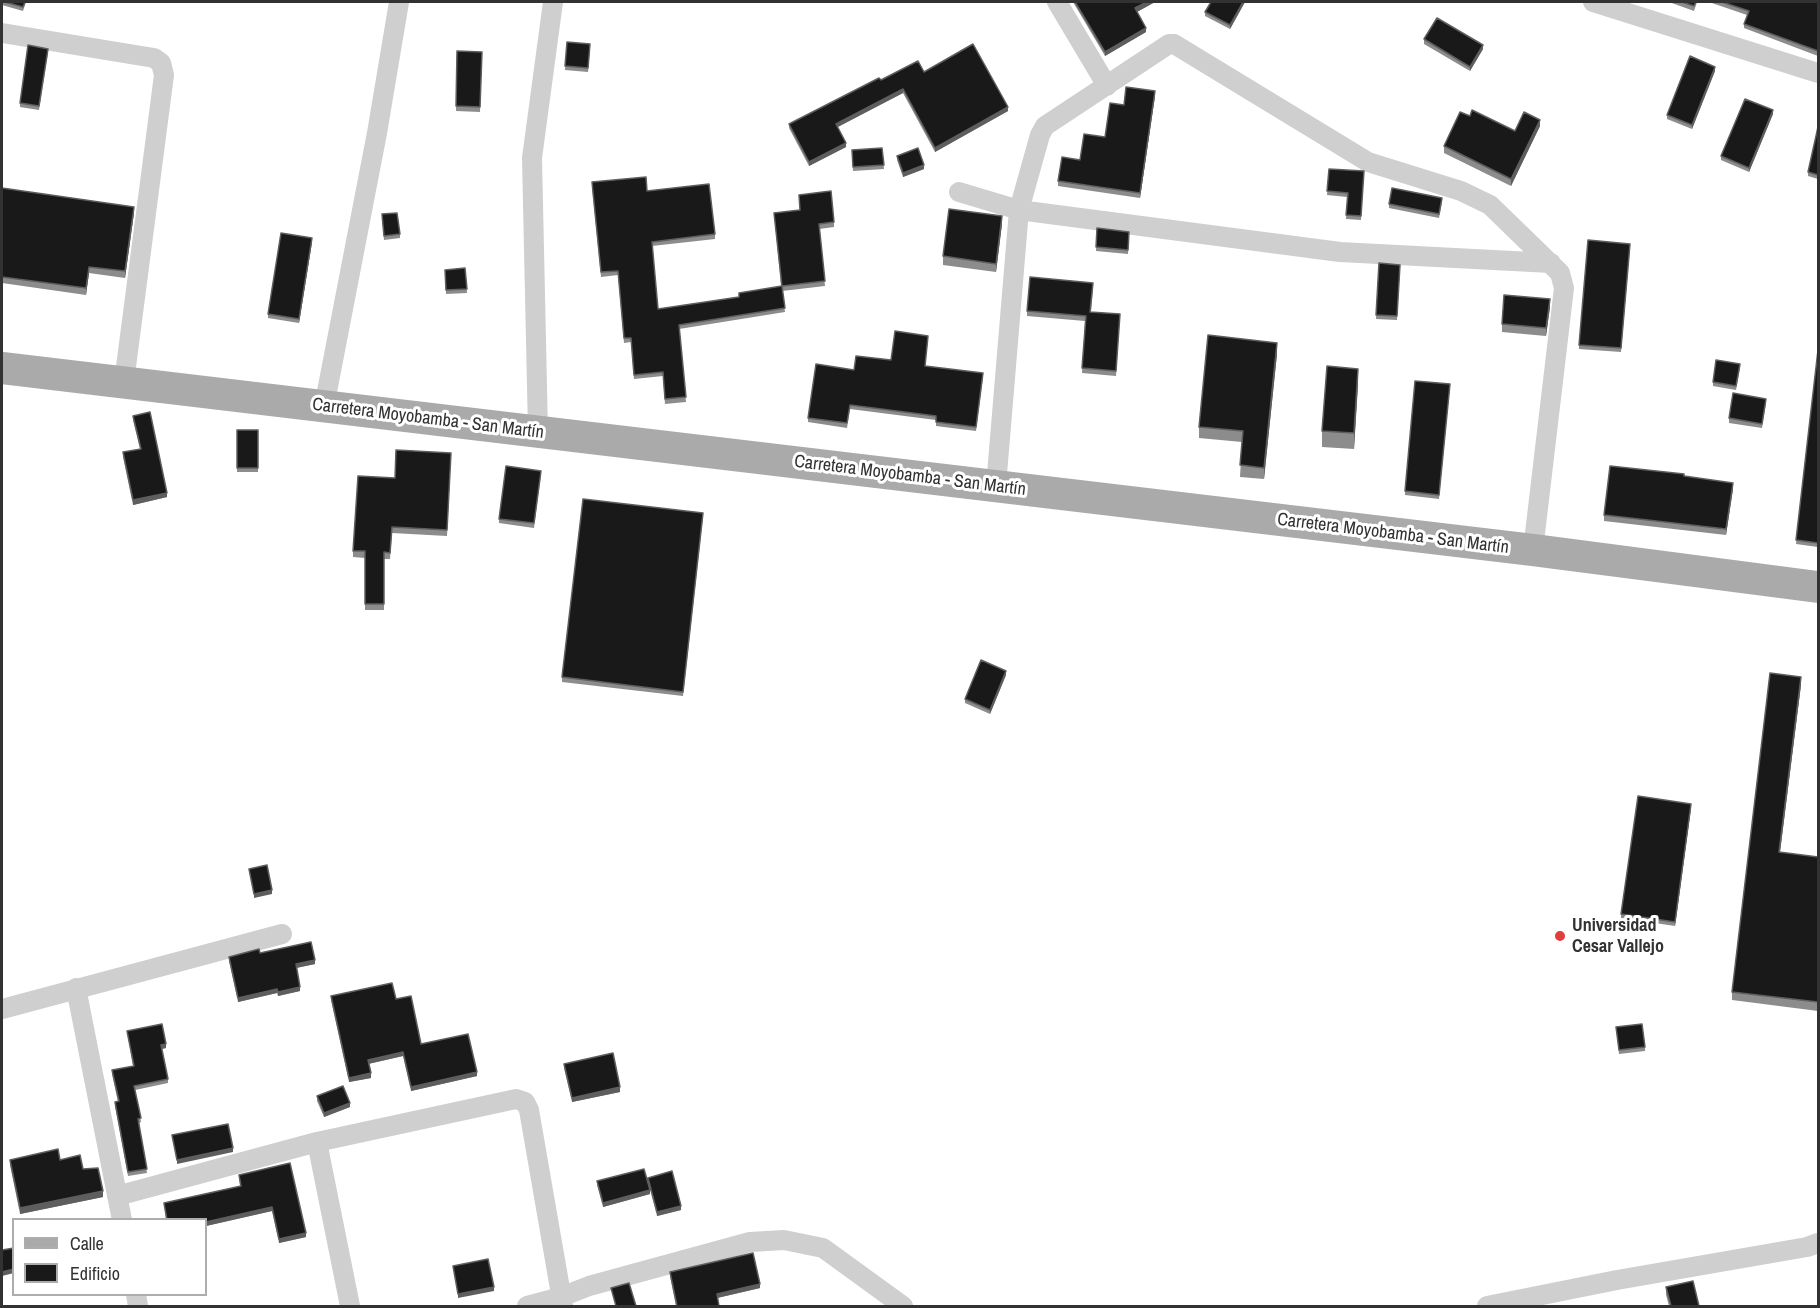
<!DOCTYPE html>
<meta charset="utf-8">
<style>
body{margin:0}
#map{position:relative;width:1820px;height:1308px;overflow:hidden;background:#fff;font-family:"Archivo Narrow",sans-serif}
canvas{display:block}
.frame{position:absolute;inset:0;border:3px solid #323232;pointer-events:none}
.legend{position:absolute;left:12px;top:1218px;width:195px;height:78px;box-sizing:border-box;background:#fff;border:2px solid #adadad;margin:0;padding:8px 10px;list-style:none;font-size:18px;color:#323232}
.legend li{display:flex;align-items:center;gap:12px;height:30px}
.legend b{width:30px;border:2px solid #adadad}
</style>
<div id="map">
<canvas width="1820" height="1308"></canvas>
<div class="frame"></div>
<ul class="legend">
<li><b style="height:8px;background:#aaa"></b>Calle</li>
<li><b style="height:16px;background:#191919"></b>Edificio</li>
</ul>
</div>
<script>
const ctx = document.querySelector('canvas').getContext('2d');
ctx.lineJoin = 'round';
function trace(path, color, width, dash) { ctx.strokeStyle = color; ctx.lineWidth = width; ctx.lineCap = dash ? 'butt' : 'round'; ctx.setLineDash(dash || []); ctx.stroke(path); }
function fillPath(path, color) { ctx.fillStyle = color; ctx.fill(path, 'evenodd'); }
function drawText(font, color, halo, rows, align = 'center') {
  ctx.font = font + ' "Archivo Narrow",sans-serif'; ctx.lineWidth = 6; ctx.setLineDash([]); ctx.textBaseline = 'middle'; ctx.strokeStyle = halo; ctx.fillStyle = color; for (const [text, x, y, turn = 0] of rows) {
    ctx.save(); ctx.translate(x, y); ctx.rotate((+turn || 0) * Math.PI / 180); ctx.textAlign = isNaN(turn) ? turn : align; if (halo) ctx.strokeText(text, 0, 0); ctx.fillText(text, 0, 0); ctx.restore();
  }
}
trace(new Path2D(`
 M1057 2 1107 86
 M1593 2 1818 73
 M2 33 154 58 161 63 164 75 124 382
 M959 192 1019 210 1340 252 1551 263
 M324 407 377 133 399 2
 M538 432 532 158 553 2
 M996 486 1019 210 1040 135 1045 126 1169 44H1174L1368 162 1461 191 1490 205 1560 273 1564 288 1533 550
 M76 988 122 1220
 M2 1009 282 934
 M317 1142 350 1306
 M117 1196 317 1142 516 1099 525 1102 529 1110 563 1306
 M136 1294 138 1306
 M527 1306 561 1297 589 1286 750 1242 784 1240 823 1248 903 1306
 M1487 1306 1617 1280 1807 1247 1818 1243`), '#cfcfcf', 20);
trace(new Path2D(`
 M2 368 1533 550 1818 587`), '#aaa', 32);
fillPath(new Path2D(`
 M2 2H26L23 11 2 5Z
 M1073 2H1155L1137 12 1146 32 1105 56Z
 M1245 2 1230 29 1205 16V12Z
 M1669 2H1697L1694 11Z
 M1709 2H1818V56L1744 28V24L1747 15Z
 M1424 39 1483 49 1470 71 1424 44Z
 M567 42 590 48 588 72 565 70Z
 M457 51 482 52 480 112 456 111Z
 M48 53 39 110 20 107V103Z
 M1715 71 1692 129 1667 119V115Z
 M924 72 1008 111 935 152 903 93 837 127 846 147 809 166 789 128V124L881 80Z
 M1155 96 1140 198 1058 186V181L1105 137 1124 105Z
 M1773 114 1749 172 1721 160V156Z
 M1470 116 1515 131 1540 126 1511 186 1444 153V146Z
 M1818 127V179L1808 176V172Z
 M882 148 884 169 853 171 852 150Z
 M897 156 924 169 903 177 897 160Z
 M1329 169 1364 171 1361 220 1346 219 1347 197 1327 195Z
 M592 187 647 191 715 234V239L652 246 658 309 739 297 781 286 774 213 800 210 799 195 834 222V227L819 229 825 286 782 291 785 312 679 329 686 402 665 404 663 376 634 379 631 342 624 343 618 275 601 277Z
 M2 188 134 213 125 278 89 273 86 295 2 283Z
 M1442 202 1439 218 1389 208V204Z
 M382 219 400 234V238L384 240Z
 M1002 224 996 272 943 265V256Z
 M1097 228 1129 232 1128 254 1096 251Z
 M312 242 299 323 268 318V314Z
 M1630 248 1621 352 1579 349V345Z
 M1379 263 1400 265 1397 320 1376 319Z
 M465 268 467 293 446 294 445 270Z
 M1093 288 1091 312 1120 314 1116 376 1082 373 1085 321 1027 316V311Z
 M1550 307 1546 336 1502 332V324Z
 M928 340 925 366 983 377 976 431 936 426V420L850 409 847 428 808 422V418L854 370 891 360Z
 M1818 350V547L1796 544Z
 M1277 354 1264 479 1240 477 1242 442 1199 438V427Z
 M1740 368 1736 390 1713 386V382Z
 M1358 384 1354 449 1322 447V431Z
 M1450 384 1439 499 1405 495V491Z
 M1766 403 1762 428 1729 423V418Z
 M133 416 167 497 133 505 123 457V452L140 449 133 420Z
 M237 430H258V472H237Z
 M451 453 447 536 392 533 390 559H384V610H365V558L353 557V551L395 478Z
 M541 475 534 528 499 523V519Z
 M1684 476 1733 489 1726 535 1604 521V515Z
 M703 517 683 696 562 682V677Z
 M1006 675 990 714 965 703V699Z
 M1801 685 1780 852 1818 857V1011L1732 1000V992Z
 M1691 808 1675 926 1621 918V914Z
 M260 953 315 964 296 968 300 991 278 996 277 993 238 1002 229 961V957Z
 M331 996 396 999 421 1044 477 1076 411 1091 403 1056 368 1064 371 1078 349 1082 331 1000Z
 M1616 1027 1645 1047V1051L1619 1054Z
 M127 1031 166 1048 162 1049 168 1079V1083L135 1090 141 1122 139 1123 147 1173 128 1176 115 1106V1102H118L112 1074V1070L133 1066Z
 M564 1064 620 1092 572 1102 564 1068Z
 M317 1096 350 1107 324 1117 317 1101Z
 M10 1160H60L83 1169 103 1197 20 1214 10 1165Z
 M239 1175 306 1237 279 1243 272 1211 206 1226V1220H166L164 1203 240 1186Z
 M648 1178 681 1210 657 1216 648 1182Z
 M597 1181 650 1194 603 1207 597 1185Z
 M670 1272 760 1288 717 1298 719 1306H676L670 1276Z
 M1666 1287 1699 1306H1669L1666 1295Z`), '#8c8c8c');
fillPath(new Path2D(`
 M1147 2H1155L1135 13V8Z
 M1243 2H1245L1230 29V25Z
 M1146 28V32L1105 56V52Z
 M1483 45V49L1470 71V67Z
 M1715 67V71L1692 129V125Z
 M903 89V93L836 128V124Z
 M1155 91V96L1140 198V193Z
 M1008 107V111L935 152V148Z
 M1773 110V114L1749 172V168Z
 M1540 120V126L1511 186V179Z
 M846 143V147L809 166V162Z
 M924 165V169L903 177V173Z
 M134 207V213L125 278V271Z
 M1002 216V224L996 272V264Z
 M312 238V242L299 323V319Z
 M89 267V273L86 295V288Z
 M1550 299V307L1546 336V328Z
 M1277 343V354L1264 479V468Z
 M1358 369V384L1354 449V433Z
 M1733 483V489L1726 535V529Z
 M167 493V497L133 505V500Z
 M1006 671V675L990 714V710Z
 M1801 677V685L1779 860V852Z
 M1691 804V808L1675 926V922Z
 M272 890V894L254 898V894Z
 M315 960V964L296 968V964Z
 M300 987V991L278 996V992Z
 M277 989V993L238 1002V998Z
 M166 1044V1048L161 1049V1045Z
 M403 1052V1056L368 1064V1060Z
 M477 1072V1076L411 1091V1087Z
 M371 1073V1078L349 1082V1078Z
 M620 1087V1092L572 1102V1098Z
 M350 1103V1107L324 1117V1113Z
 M233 1148V1152L177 1164V1160Z
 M650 1190V1194L603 1207V1203Z
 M103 1191V1197L20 1214V1208Z
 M681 1206V1210L657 1216V1212Z
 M272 1207V1211L206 1226V1222Z
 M306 1233V1237L279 1243V1239Z
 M14 1269V1273L2 1276V1272Z
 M760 1284V1288L717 1298V1294Z
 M494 1287V1291L458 1298V1294Z`), '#5e5e5e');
const building = new Path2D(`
 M5 2H25L23 7Z
 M1075 2H1147L1135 8 1146 28 1105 52Z
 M1211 2H1243L1230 25 1205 12Z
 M1682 2H1696L1694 6Z
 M1722 2H1818V51L1744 24 1749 11Z
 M1437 18 1483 45 1470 67 1424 39Z
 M567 42 590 44 588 68 565 66Z
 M973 44 1008 107 935 148 903 89 836 124 846 143 809 162 789 124 879 78 881 80 918 61 924 72Z
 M28 45 48 49 39 106 20 103Z
 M457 51 482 52 480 107 456 106Z
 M1690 56 1715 67 1692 125 1667 115Z
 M1126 87 1155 91 1140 193 1058 181 1062 157 1080 160 1084 134 1105 137 1110 103 1124 105Z
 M1745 99 1773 110 1749 168 1721 156Z
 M1472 110 1515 131 1524 112 1540 120 1511 179 1444 146 1460 112 1470 116Z
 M1818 127V175L1808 172Z
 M882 148 884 165 853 167 852 150Z
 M918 148 924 165 903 173 897 156Z
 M1329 169 1364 171 1361 216 1346 215 1348 193 1327 191Z
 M646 177 647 191 709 184 715 234 652 242 658 309 739 297V293L782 286 785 308 679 325 686 397 665 399 663 372 634 375 631 338H624L618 271 601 272 592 182Z
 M2 188 134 207 125 271 89 267 86 288 2 277Z
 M1392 188 1442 198 1439 214 1389 204Z
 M831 191 834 222 819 224 825 281 782 286 774 213 800 210 799 195Z
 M949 209 1002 216 996 264 943 256Z
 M397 213 400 234 384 236 382 214Z
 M1097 228 1129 232 1128 250 1096 247Z
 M281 233 312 238 299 319 268 314Z
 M1588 240 1630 244 1621 348 1579 345Z
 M1379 263 1400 265 1397 316 1376 315Z
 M465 268 467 289 446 290 445 270Z
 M1030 277 1093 283 1090 312 1120 314 1116 371 1082 368 1086 316 1027 311Z
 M1504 295 1550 299 1546 328 1502 324Z
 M895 331 928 336 925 366 983 373 976 427 936 422V416L850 405 847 423 808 418 816 364 854 370 856 356 891 360Z
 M1208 335 1277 343 1264 468 1240 465 1243 431 1199 427Z
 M1818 350V543L1796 540Z
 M1716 360 1740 364 1736 386 1713 382Z
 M1327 366 1358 369 1354 433 1322 431Z
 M1415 381 1450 384 1439 495 1405 491Z
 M1733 393 1766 399 1762 424 1729 418Z
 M150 412 167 493 133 500 123 452 141 449 133 416Z
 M237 430H258V468H237Z
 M396 450 451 453 447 530 392 527 390 553 384 552V604H365V551H353L358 476 395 478Z
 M506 466 541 471 534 523 499 519Z
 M1610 466 1684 474V476L1733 483 1726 529 1604 515Z
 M583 499 703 513 683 692 562 677Z
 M981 660 1006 671 990 710 965 699Z
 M1770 673 1801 677 1779 852 1818 857V1002L1732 992Z
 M1638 796 1691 804 1675 922 1621 914Z
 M267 865 272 890 254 894 249 869Z
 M311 942 315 960 296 964 300 987 278 992 277 989 238 998 229 957 259 949 260 953Z
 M392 983 396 999 411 996 421 1044 468 1034 477 1072 411 1087 403 1052 368 1060 371 1073 349 1078 331 996Z
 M162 1024 166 1044 161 1045 168 1079 134 1086 141 1118 138 1119 147 1169 128 1172 115 1102 119 1101 112 1070 134 1066 127 1031Z
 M1642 1024 1645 1047 1619 1050 1616 1027Z
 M613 1053 620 1087 572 1098 564 1064Z
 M343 1086 350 1103 324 1113 317 1096Z
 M228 1124 233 1148 177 1160 172 1135Z
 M58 1149 60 1160 80 1155 83 1169 98 1168 103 1191 20 1208 10 1160Z
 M290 1163 306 1233 279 1239 272 1207 206 1222V1220H167L164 1203 241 1186 239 1175Z
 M644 1169 650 1190 603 1203 597 1181Z
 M672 1171 681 1206 657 1212 648 1178Z
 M14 1248V1269L2 1272V1250Z
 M753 1253 760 1284 717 1294 719 1306H677L670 1272Z
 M488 1259 494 1287 458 1294 453 1266Z
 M1693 1281 1699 1306H1671L1666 1287Z
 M629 1283 636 1306H616L611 1288Z`);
fillPath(building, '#191919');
trace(building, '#5e5e5e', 1.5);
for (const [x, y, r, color] of [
 [1560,936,6,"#e13d3c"]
]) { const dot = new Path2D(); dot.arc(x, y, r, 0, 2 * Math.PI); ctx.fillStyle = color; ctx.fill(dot); trace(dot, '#fff', 2); }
drawText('18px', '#323232', '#fff', [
 ["Carretera Moyobamba - San Martín",428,419,7],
 ["Carretera Moyobamba - San Martín",910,476,7],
 ["Carretera Moyobamba - San Martín",1393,534,7]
]);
drawText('bold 18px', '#323232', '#fff', [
 ["Universidad",1572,926],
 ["Cesar Vallejo",1572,947]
], 'left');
</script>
